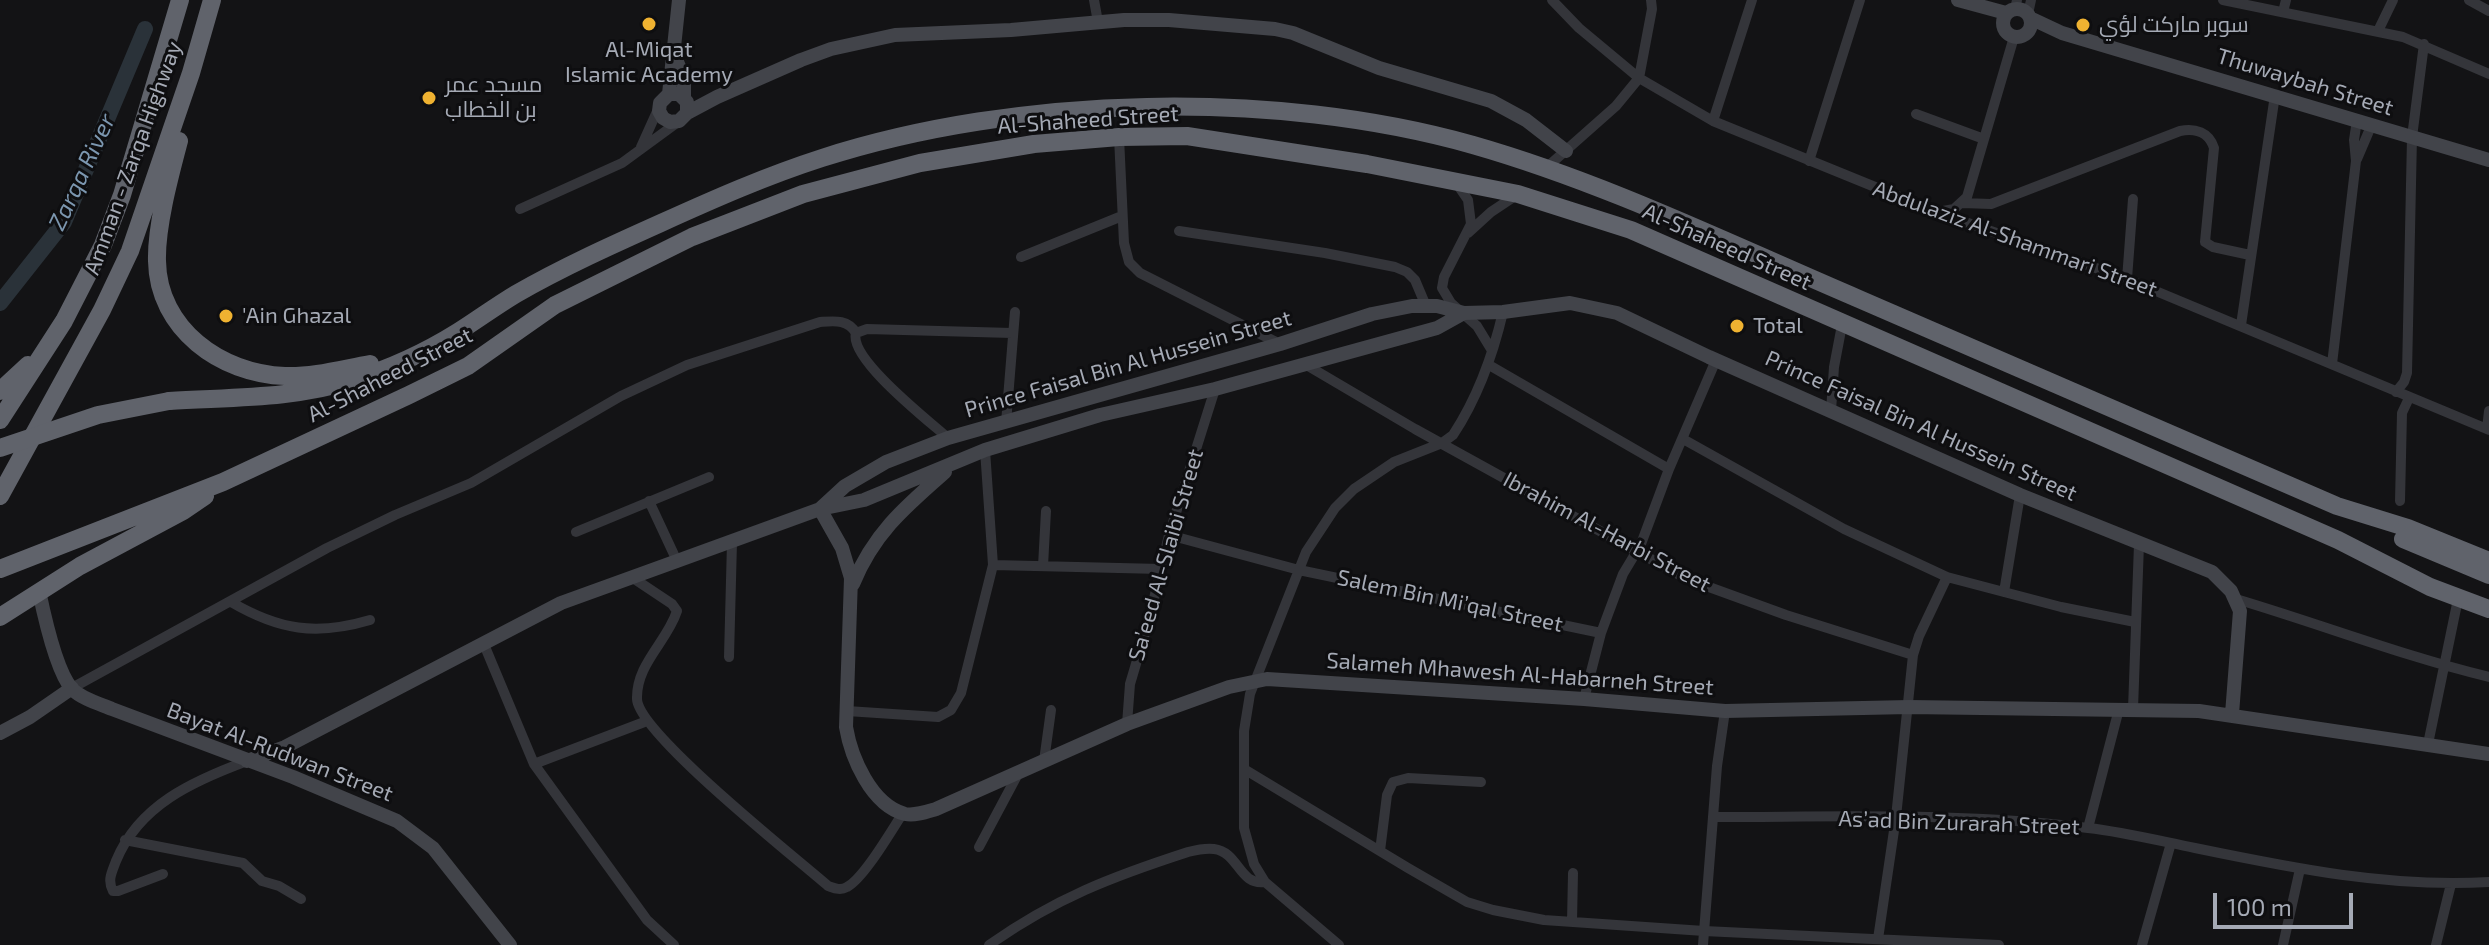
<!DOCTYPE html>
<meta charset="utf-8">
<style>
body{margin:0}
#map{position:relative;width:2489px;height:945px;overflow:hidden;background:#131315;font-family:"Exo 2",sans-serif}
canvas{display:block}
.scale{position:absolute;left:2213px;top:893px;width:140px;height:36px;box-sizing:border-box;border:4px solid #a5aab5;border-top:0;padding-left:10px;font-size:24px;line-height:28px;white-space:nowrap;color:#a5aab5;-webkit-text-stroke:6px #0e0e10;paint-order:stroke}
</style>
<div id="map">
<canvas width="2489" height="945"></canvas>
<div class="scale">100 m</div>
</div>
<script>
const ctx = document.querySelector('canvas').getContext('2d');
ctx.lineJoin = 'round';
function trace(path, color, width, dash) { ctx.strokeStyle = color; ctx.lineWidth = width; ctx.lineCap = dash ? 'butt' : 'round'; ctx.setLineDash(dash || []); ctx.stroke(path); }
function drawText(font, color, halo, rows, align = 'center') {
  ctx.font = font + ' "Exo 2",Cairo,sans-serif'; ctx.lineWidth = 6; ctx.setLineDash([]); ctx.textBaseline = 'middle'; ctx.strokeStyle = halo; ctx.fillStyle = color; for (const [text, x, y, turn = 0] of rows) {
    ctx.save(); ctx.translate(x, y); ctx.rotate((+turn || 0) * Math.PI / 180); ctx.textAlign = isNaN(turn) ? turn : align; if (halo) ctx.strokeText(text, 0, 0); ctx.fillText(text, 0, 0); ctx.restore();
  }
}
trace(new Path2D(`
 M0 303 64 222 145 29`), '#2a3239', 16);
trace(new Path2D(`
 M1094 0 1098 22
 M1552 0 1579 28 1639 78 1713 121 1934 211 2127 279 2489 430
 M2223 0 2403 37 2489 74
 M2469 0 2489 11
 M2015 9 2017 0
 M2283 12 2286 0
 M2028 14 2031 0
 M2378 31 2393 0
 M1916 114 1984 139
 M1713 121 1752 0
 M1119 137 1124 243 1129 262 1140 273 1280 344
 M641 147 659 107
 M2357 159 2372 124
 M1809 161 1860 0
 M1546 168 1616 106 1639 78 1652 9 1651 0
 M1457 184 1468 200 1471 224 1444 277 1442 288 1451 303 1477 326 1491 349
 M1962 203 1991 204 2180 131C2195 128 2209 132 2214 148L2205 242 2213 247 2250 255
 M520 209 622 163 678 122
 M1938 212 1954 209 1967 197 2014 37
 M1179 231 1325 253 1395 267 1407 272 1415 280 1426 306
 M1468 233 1491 212 1518 194
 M1021 257 1122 216
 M2127 279 2133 199
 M2241 325 2275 95
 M1303 363 1415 429 1687 579 1786 615 1913 655
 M2332 364 2356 161 2354 140 2357 120
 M1489 365 1669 469
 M2396 392 2404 382 2407 373 2412 137 2424 44
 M1831 411 1834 367 1842 325
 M1006 423 1015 312
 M2487 429 2489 411
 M948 438C929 421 848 358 856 333L867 329 1012 333
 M1683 439 1844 529 1947 577 2061 607 2135 622
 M649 501 677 561
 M2400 501 2402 413 2409 398
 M576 532 709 477
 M1169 535 1299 570 1601 633
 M993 565 1161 569
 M1043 566 1046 511
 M633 578 672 604 677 611C667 642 636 664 637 699 638 733 796 858 828 886 834 888 840 891 847 887 864 878 891 831 903 813
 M2004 592 2020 495
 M2236 599C2320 624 2403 656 2489 677
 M231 602C279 630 316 636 370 620
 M483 642 534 764 647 920 674 945
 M729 657 732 542
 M72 688 327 548 395 515 471 483 621 396 687 365 820 322C834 321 848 319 856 333
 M1584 699 1601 633 1623 574 1641 544 1669 469 1716 360
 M2133 709 2139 544
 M847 711 938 717 951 710 961 693 993 565 985 450
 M1127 724 1130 684 1149 620 1169 535 1215 389
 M2428 744 2458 599
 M1044 761 1051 710
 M534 764 647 721
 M1244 769 1408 868 1467 902 1493 910 1544 920 1704 931 1999 945
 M1713 817C1837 817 1964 812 2088 828 2124 832 2160 841 2195 848 2292 868 2390 888 2489 882
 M2088 828 2119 709
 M125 840 243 863 262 881 279 886 301 899
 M979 847 1019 772
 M1380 851 1387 795 1393 782 1408 778 1481 782
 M163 874 118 891H113C107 880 112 872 116 861 139 805 193 781 247 761
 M1572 922 1573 873
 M1878 939 1896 817 1913 655 1919 636 1947 577
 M989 945C1056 898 1111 877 1188 852 1196 850 1205 848 1214 849 1239 852 1239 886 1265 882
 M1339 945 1265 882 1254 864 1244 828V731L1250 694 1306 552 1335 508 1354 489 1394 462 1442 443 1453 435C1478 397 1493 355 1503 312
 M1703 945 1717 766 1725 711
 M2142 945 2171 843
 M2283 945 2300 869
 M2436 945 2451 884`), '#34353a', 10);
trace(new Path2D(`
 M1958 0 2006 13
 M2003 23a14 14 0 1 1 28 0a14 14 0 1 1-28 0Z
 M2030 18 2062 33 2489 160
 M676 59 684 79V97
 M669 94 679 0
 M687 113V102L679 94H669L660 103 659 111 663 118 670 122 679 121 687 113 717 97 801 60 831 49 895 35 1011 30 1124 20H1169L1275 29 1293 33 1379 68 1491 101 1526 120 1566 151
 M820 509 842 548 851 578 846 727C851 757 871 805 905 814 915 816 926 812 936 809L1127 724 1229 687 1267 679 1584 699 1725 711 1909 707 2199 711 2489 754
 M820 509 845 486 886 462 948 438 1280 344 1372 314 1412 306H1437L1464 313 1503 312 1570 303 1617 313 1709 357 2020 495 2212 572 2231 591 2240 611 2232 714
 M853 584C874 533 905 507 945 472
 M39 591C44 615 56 671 72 689 82 699 100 704 112 709L293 777 397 821 433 848 510 945
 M0 733 30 717 72 688
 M247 761 285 747 561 603 677 561 820 509 864 500 985 450 1100 415 1215 389 1437 328 1464 313`), '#42444a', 14);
trace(new Path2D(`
 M179 141C170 175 156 226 157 261 158 329 221 374 285 376 313 377 342 369 370 364
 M0 391 28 365
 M169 401C231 397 294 399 353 380 389 369 426 352 458 332 477 320 496 306 516 294 563 267 612 245 661 223 714 199 766 176 822 158 1018 95 1275 89 1473 145 1606 183 1732 245 1859 299 2019 368 2178 437 2337 506L2408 528 2489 561
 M0 420 64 321 103 245 122 195 180 0
 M0 496 102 310 130 251 191 73 212 0
 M2403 539 2489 575
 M0 569 223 482 409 395 468 366 555 305 692 237 803 194 920 163 1034 144 1119 137 1187 136 1367 164 1518 194 1631 230 2338 540 2430 587 2489 609
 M0 617 80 566 183 511 205 496`), '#60636b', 18);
trace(new Path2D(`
 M0 448 98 415 169 401`), '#60636b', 18);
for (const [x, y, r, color] of [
 [649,24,8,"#efb231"],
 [2083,25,8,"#efb231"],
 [429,98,8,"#efb231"],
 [226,316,8,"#efb231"],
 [1737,326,8,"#efb231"]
]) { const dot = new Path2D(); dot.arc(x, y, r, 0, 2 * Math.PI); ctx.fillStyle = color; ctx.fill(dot); trace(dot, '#0e0e10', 3); }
drawText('22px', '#a5aab5', '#0e0e10', [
 ["سوبر ماركت لؤي",2099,25],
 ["Al-Miqat",649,50,"center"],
 ["Islamic Academy",649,75,"center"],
 ["مسجد عمر",445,85],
 ["بن الخطاب",445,110],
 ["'Ain Ghazal",242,316],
 ["Total",1753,326]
], 'left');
drawText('22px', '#a5aab5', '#0e0e10', [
 ["Thuwaybah Street",2305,82,17],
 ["Al-Shaheed Street",1088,120,-4],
 ["Amman - Zarqa Highway",133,158,-70],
 ["Abdulaziz Al-Shammari Street",2015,239,20],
 ["Al-Shaheed Street",1727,247,24],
 ["Prince Faisal Bin Al Hussein Street",1128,364,-16],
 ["Al-Shaheed Street",390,375,-27],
 ["Prince Faisal Bin Al Hussein Street",1921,426,24],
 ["Ibrahim Al-Harbi Street",1607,532,28],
 ["Sa’eed Al-Slaibi Street",1166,555,-74],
 ["Salem Bin Mi’qal Street",1450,601,12],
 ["Salameh Mhawesh Al-Habarneh Street",1520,674,4],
 ["Bayat Al-Rudwan Street",280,752,21],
 ["As’ad Bin Zurarah Street",1959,823,2]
]);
drawText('italic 24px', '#7c97b0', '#0e0e10', [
 ["Zarqa River",82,172,-65]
]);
</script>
